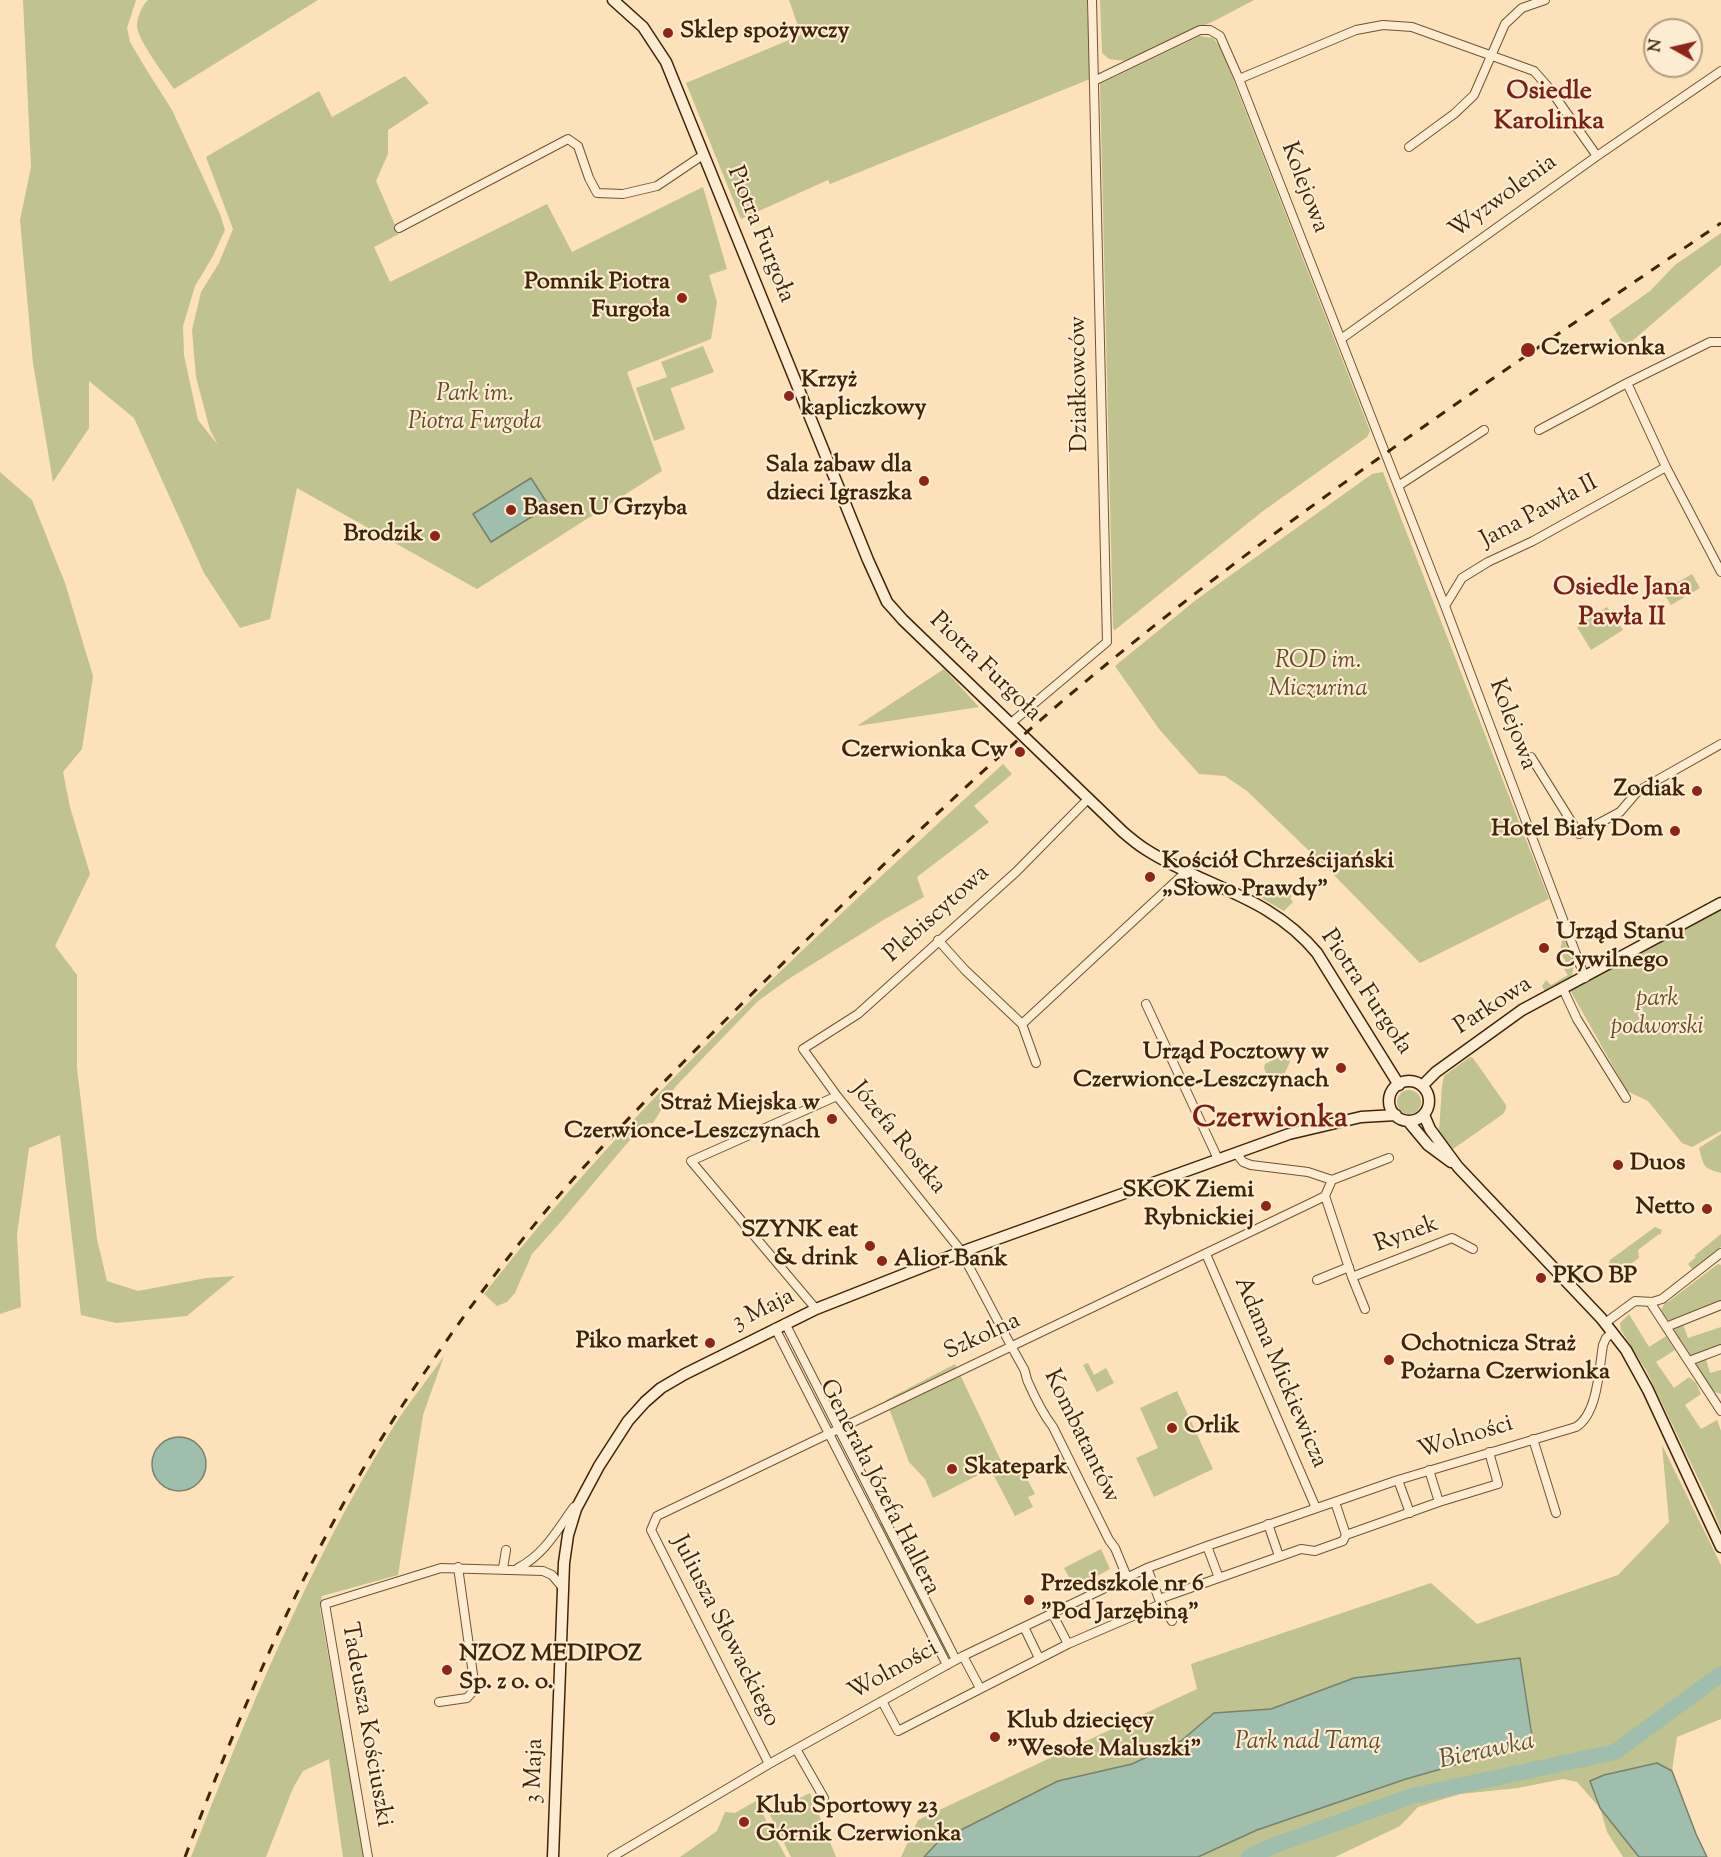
<!DOCTYPE html>
<meta charset="utf-8">
<style>
body{margin:0}
#map{position:relative;width:1721px;height:1857px;overflow:hidden;background:#fce1ba;font-family:"Sorts Mill Goudy",serif}
canvas{display:block}
.north{position:absolute;left:1643px;top:18px;width:60px;height:60px;box-sizing:border-box;background:#fdecd2;border:2px solid #b19c82;border-radius:50%;rotate:278deg;font-size:16px;font-weight:700;line-height:24px;text-align:center;color:#402409}
.north::after{content:'';display:block;margin:auto;width:21px;height:27px;background:#8f2418;clip-path:polygon(50% 0,100% 100%,50% 72%,0 100%)}
</style>
<div id="map">
<canvas width="1721" height="1857"></canvas>
<div class="north">N</div>
</div>
<script>
const ctx = document.querySelector('canvas').getContext('2d');
ctx.lineJoin = 'round';
function fillPath(path, color) { ctx.fillStyle = color; ctx.fill(path, 'evenodd'); }
function trace(path, color, width, dash) { ctx.strokeStyle = color; ctx.lineWidth = width; ctx.lineCap = dash ? 'butt' : 'round'; ctx.setLineDash(dash || []); ctx.stroke(path); }
function drawText(font, color, halo, rows, align = 'center') {
  ctx.font = font + ' "Sorts Mill Goudy",serif'; ctx.lineWidth = 4.5; ctx.setLineDash([]); ctx.textBaseline = 'middle'; ctx.strokeStyle = halo; ctx.fillStyle = color; for (const [text, x, y, turn = 0] of rows) {
    ctx.save(); ctx.translate(x, y); ctx.rotate((+turn || 0) * Math.PI / 180); ctx.textAlign = isNaN(turn) ? turn : align; if (halo) ctx.strokeText(text, 0, 0); ctx.fillText(text, 0, 0); ctx.restore();
  }
}
fillPath(new Path2D(`
 M23 0H136L127 28 130 42 146 69 172 110 220 214 225 230 213 256 195 286 183 326 184 355 198 420 218 445 210 430 196 377 192 330 201 292 219 263 233 229 206 157 319 91 332 117 405 76 429 103 388 130V154L376 181 399 234 374 247 390 282 547 204 572 252 703 187 727 269 709 275 717 302 711 339 627 372 662 471 477 589 297 488 270 619 240 628 204 573 134 418 89 381V428L53 482 33 363 20 220 31 167Z
 M148 0H318L174 89C166 77 137 39 137 26 137 18 142 5 148 0Z
 M789 0H1087L1090 79 830 184 828 180 741 219 686 83 801 35Z
 M1100 0H1254L1216 20 1125 61 1109 59 1102 53Z
 M1200 36 1213 38 1221 48 1370 431 1367 437 1263 511 1115 630 1113 629 1100 84Z
 M1721 233V265L1625 347 1609 320 1650 291 1675 265Z
 M703 346 714 372 671 388 670 387 685 429 654 441 636 388 667 377 661 362Z
 M0 472 32 500 65 583 93 676 82 749 63 772 70 807 90 874 55 946 77 975V1068L97 1239 107 1281 138 1291 206 1278 235 1276 187 1316 116 1323 81 1315 60 1135 29 1148 17 1235 21 1307 0 1314Z
 M1383 472 1549 899 1420 963 1332 873 1247 791 1225 776 1199 774 1159 729 1115 666 1196 600 1372 474Z
 M1692 574 1700 588 1671 605 1662 591Z
 M1607 607 1623 630 1591 650 1577 627Z
 M944 669 979 707 857 726Z
 M1003 764 1012 774 974 806 989 822 917 877 924 897 885 919 790 978 758 1001 676 1086 653 1123H648L640 1128 558 1225 532 1254 515 1293 507 1302 497 1306 484 1294C636 1099 821 931 1003 764Z
 M1268 882 1284 897 1289 893 1292 896 1290 898 1293 902 1284 911 1258 896 1257 892 1261 886 1264 888Z
 M1721 907V1131L1692 1147 1682 1143 1648 1101 1627 1091 1570 990Z
 M1566 934 1574 959 1572 977 1545 992 1542 986 1546 980 1551 985 1568 975 1564 969 1565 960 1560 953 1563 935Z
 M1289 1052 1291 1057C1288 1070 1282 1079 1271 1086L1264 1068 1265 1064Z
 M1470 1057 1473 1058 1506 1105V1109L1503 1114 1453 1149 1439 1132 1442 1086 1444 1076Z
 M1397 1102a12 12 0 1 1 24 0a12 12 0 1 1-24 0Z
 M1721 1134V1173C1703 1168 1704 1167 1699 1148Z
 M1655 1227 1662 1230 1660 1235 1659 1234 1638 1250 1639 1258 1621 1271H1614L1609 1264 1610 1260Z
 M1721 1234V1247L1693 1270 1688 1264 1696 1257 1694 1256Z
 M1718 1264 1721 1265V1303L1671 1321 1666 1319 1661 1310 1666 1301 1668 1302Z
 M1629 1314 1649 1347 1666 1336 1675 1350 1656 1362 1674 1388 1689 1377 1696 1383 1701 1394 1685 1405 1701 1429 1717 1420 1721 1431V1530L1712 1507 1646 1370 1621 1330 1620 1323Z
 M1683 1324 1688 1338 1721 1327V1346L1691 1355 1674 1331 1676 1326Z
 M444 1356 423 1415 398 1575 322 1596 320 1609 364 1857H343L329 1759 303 1771 293 1788 266 1857H191C248 1712 308 1567 389 1434 405 1407 426 1382 444 1356Z
 M1706 1359 1710 1373 1721 1370V1394L1712 1391 1697 1366V1362Z
 M1088 1363 1094 1375 1106 1368 1114 1383 1097 1392 1083 1365Z
 M955 1364 1002 1463 933 1498 925 1479 909 1462 886 1400Z
 M1177 1391 1213 1469 1154 1497 1136 1458 1158 1448 1140 1408Z
 M1662 1445 1721 1565V1719L1677 1737 1672 1771 1657 1763 1604 1775 1590 1781 1600 1808 1639 1857H1623L1607 1832 1600 1808 1577 1782 1563 1779 1518 1788 1460 1794 1418 1807 1400 1826 1335 1857H901L918 1820 1197 1689 1191 1664 1431 1583 1477 1624 1618 1575 1669 1522Z
 M1011 1465 1015 1473 1022 1469 1035 1494 1028 1497 1033 1507 1015 1516 993 1474Z
 M883 1522 949 1654 948 1655H946L879 1524Z
 M1101 1549 1110 1569 1075 1588 1064 1568Z
 M810 1793 836 1857H791L769 1813Z
 M756 1801 786 1857H680L717 1831 725 1812 735 1813Z`), '#c0c28f');
const water = new Path2D(`
 M531 478 549 506 491 542 473 514Z
 M152 1464a27 27 0 1 1 54 0a27 27 0 1 1-54 0Z
 M1520 1658 1533 1743 1406 1779 1257 1830 1198 1857H924L939 1841 1058 1781 1132 1764 1181 1741 1214 1713 1271 1709 1354 1678Z
 M1657 1763 1672 1771 1696 1834 1707 1857H1639L1600 1808 1590 1781 1604 1775Z`);
fillPath(water, '#9fbead');
trace(water, '#79806b', 1.5);
trace(new Path2D(`
 M1249 1857 1275 1845 1412 1796 1615 1752 1721 1674`), '#9fbead', 16);
const street = new Path2D(`
 M1239 79 1356 30 1383 25 1412 27 1534 71 1549 88 1597 156
 M1094 81 1200 30H1210L1220 36 1239 79 1445 606 1585 978
 M1409 147 1454 114 1474 95 1505 24 1522 8 1545 0
 M399 228 568 139 578 146 589 178 597 193 623 194 657 186 703 155
 M1341 339 1597 156 1721 71
 M1539 430 1627 383
 M1666 467 1627 383 1710 342H1721
 M1398 486 1484 430
 M1445 606 1462 578 1488 562 1533 541 1666 467 1721 572
 M1011 723 1107 642 1092 0
 M1531 757 1579 834 1620 812 1638 791 1721 744
 M1089 798 1016 872 858 1014 803 1049 837 1096 958 1247C981 1287 1001 1329 1024 1369 1026 1373 1026 1378 1028 1382 1035 1398 1043 1414 1053 1427L1109 1540 1115 1548 1127 1577
 M938 940 965 970 1022 1024 1187 871
 M1563 989 1577 1019 1626 1098
 M1146 1004 1218 1159
 M1022 1024 1036 1063
 M1332 1180 1389 1158
 M1325 1196 1352 1277 1452 1238 1473 1249
 M1206 1254 1316 1508
 M1352 1277 1365 1309
 M1317 1280 1349 1267
 M1650 1302 1721 1411
 M816 1309 691 1161 837 1096
 M785 1323 956 1660
 M1605 1323 1635 1301 1652 1302 1662 1299 1721 1253
 M1666 1327 1721 1305
 M775 1328 947 1665
 M1689 1361 1721 1349
 M1533 1439 1556 1513
 M1429 1470 1439 1502
 M1398 1480 1410 1513
 M1335 1502 1346 1535
 M1268 1524 1279 1556
 M1207 1546 1219 1578
 M503 1568 506 1550
 M518 1568C545 1554 557 1530 574 1507
 M1147 1568 1161 1604 1172 1621
 M1159 1599 1301 1549 1315 1551 1343 1541 1346 1535 1439 1502 1498 1484 1489 1452
 M1052 1613 1068 1644
 M1024 1627 1039 1658
 M963 1656 980 1688
 M882 1701 898 1731 1068 1644 1161 1604
 M439 1702 467 1698 475 1689 458 1567
 M796 1749 824 1798
 M769 1764 651 1530 657 1516 1315 1201 1325 1196 1332 1180 1308 1172 1251 1165 1243 1162 1236 1153
 M368 1857 325 1604 441 1568 543 1571 552 1575 563 1588
 M612 1857 769 1764 963 1656 1147 1568 1207 1546 1398 1480 1576 1427C1598 1414 1599 1368 1603 1345L1606 1338 1613 1332`);
const secondary = new Path2D(`
 M613 0 643 27 666 62 868 560 887 602 903 620 1123 832C1130 838 1137 844 1145 849 1205 888 1268 894 1317 953L1399 1085
 M1389 1101a20 20 0 1 1 40 0a20 20 0 1 1-40 0Z
 M1422 1086 1436 1072 1522 1010 1721 903
 M1424 1115 1430 1129 1458 1167 1601 1318 1626 1350 1648 1390 1721 1547
 M1408 1121 1428 1145 1451 1162
 M553 1857 564 1563 568 1535 576 1509 599 1466 628 1421 645 1402 661 1388 685 1374 816 1309 961 1252 1289 1134 1361 1117 1396 1115`);
trace(street, '#6f5335', 10);
trace(secondary, '#402409', 13);
trace(street, '#fdecd2', 8);
trace(secondary, '#fdecd2', 10);
trace(new Path2D(`
 M185 1857C245 1699 311 1545 404 1403 438 1352 473 1302 511 1254 588 1155 680 1065 769 977 870 877 971 778 1079 687 1282 517 1503 372 1721 223`), '#402409', 3, [10, 10]);
for (const [x, y, r, color] of [
 [668,33,6,"#8f2418"],
 [682,298,6,"#8f2418"],
 [1528,350,8,"#8f2418"],
 [789,396,6,"#8f2418"],
 [924,481,6,"#8f2418"],
 [511,510,6,"#8f2418"],
 [435,536,6,"#8f2418"],
 [1020,752,6,"#8f2418"],
 [1697,791,6,"#8f2418"],
 [1675,831,6,"#8f2418"],
 [1150,877,6,"#8f2418"],
 [1544,948,6,"#8f2418"],
 [1341,1068,6,"#8f2418"],
 [832,1119,6,"#8f2418"],
 [1618,1165,6,"#8f2418"],
 [1266,1206,6,"#8f2418"],
 [1707,1209,6,"#8f2418"],
 [870,1246,6,"#8f2418"],
 [882,1261,6,"#8f2418"],
 [1541,1278,6,"#8f2418"],
 [710,1343,6,"#8f2418"],
 [1389,1360,6,"#8f2418"],
 [1172,1428,6,"#8f2418"],
 [952,1469,6,"#8f2418"],
 [1029,1600,6,"#8f2418"],
 [447,1670,6,"#8f2418"],
 [995,1737,6,"#8f2418"],
 [744,1822,6,"#8f2418"]
]) { const dot = new Path2D(); dot.arc(x, y, r, 0, 2 * Math.PI); ctx.fillStyle = color; ctx.fill(dot); trace(dot, '#fdecd2', 2); }
drawText('bold 24px', '#402409', '#fdecd2', [
 ["Sklep spożywczy",680,33],
 ["Pomnik Piotra",670,284,"right"],
 ["Furgoła",670,312,"right"],
 ["Czerwionka",1541,350],
 ["Krzyż",801,382],
 ["kapliczkowy",801,410],
 ["Sala zabaw dla",912,467,"right"],
 ["dzieci Igraszka",912,495,"right"],
 ["Basen U Grzyba",523,510],
 ["Brodzik",423,536,"right"],
 ["Czerwionka Cw",1008,752,"right"],
 ["Zodiak",1685,791,"right"],
 ["Hotel Biały Dom",1663,831,"right"],
 ["Kościół Chrześcijański",1162,863],
 ["„Słowo Prawdy”",1162,891],
 ["Urząd Stanu",1556,934],
 ["Cywilnego",1556,962],
 ["Urząd Pocztowy w",1329,1054,"right"],
 ["Czerwionce-Leszczynach",1329,1082,"right"],
 ["Straż Miejska w",820,1105,"right"],
 ["Czerwionce-Leszczynach",820,1133,"right"],
 ["Duos",1630,1165],
 ["SKOK Ziemi",1254,1192,"right"],
 ["Rybnickiej",1254,1220,"right"],
 ["Netto",1695,1209,"right"],
 ["SZYNK eat",858,1232,"right"],
 ["& drink",858,1260,"right"],
 ["Alior Bank",894,1261],
 ["PKO BP",1553,1278],
 ["Piko market",698,1343,"right"],
 ["Ochotnicza Straż",1401,1346],
 ["Pożarna Czerwionka",1401,1374],
 ["Orlik",1184,1428],
 ["Skatepark",964,1469],
 ["Przedszkole nr 6",1041,1586],
 ["\"Pod Jarzębiną\"",1041,1614],
 ["NZOZ MEDIPOZ",459,1656],
 ["Sp. z o. o.",459,1684],
 ["Klub dziecięcy",1007,1723],
 ["\"Wesołe Maluszki\"",1007,1751],
 ["Klub Sportowy 23",756,1808],
 ["Górnik Czerwionka",756,1836]
], 'left');
drawText('24px', '#402409', '#fdecd2', [
 ["Kolejowa",1303,188,69],
 ["Wyzwolenia",1504,198,-36],
 ["Piotra Furgoła",759,235,68],
 ["Działkowców",1081,384,-91],
 ["Jana Pawła II",1540,513,-28],
 ["Piotra Furgoła",984,668,44],
 ["Kolejowa",1511,725,69],
 ["Plebiscytowa",938,915,-42],
 ["Piotra Furgoła",1365,993,56],
 ["Parkowa",1494,1007,-33],
 ["Józefa Rostka",897,1139,51],
 ["Rynek",1407,1236,-20],
 ["3 Maja",764,1311,-26],
 ["Szkolna",983,1338,-25],
 ["Adama Mickiewicza",1279,1373,67],
 ["Kombatantów",1080,1437,64],
 ["Wolności",1466,1439,-17],
 ["Generała Józefa Hallera",878,1488,63],
 ["Juliusza Słowackiego",724,1632,63],
 ["Wolności",894,1672,-29],
 ["Tadeusza Kościuszki",365,1725,80],
 ["3 Maja",536,1771,-88]
]);
drawText('italic 24px', '#604c2a', '#fdecd2', [
 ["Park im.",475,396],
 ["Piotra Furgoła",475,424],
 ["ROD im.",1318,663],
 ["Miczurina",1318,691],
 ["park",1657,1001],
 ["podworski",1657,1029],
 ["Park nad Tamą",1308,1744]
]);
drawText('bold 26px', '#7a1f14', '#fdecd2', [
 ["Osiedle",1549,94],
 ["Karolinka",1549,124],
 ["Osiedle Jana",1622,590],
 ["Pawła II",1622,620]
]);
drawText('italic 26px', '#5c523a', '#fdecd2', [
 ["Bierawka",1487,1753,-12]
]);
drawText('bold 30px', '#7a1f14', '#fdecd2', [
 ["Czerwionka",1270,1121]
]);
</script>
